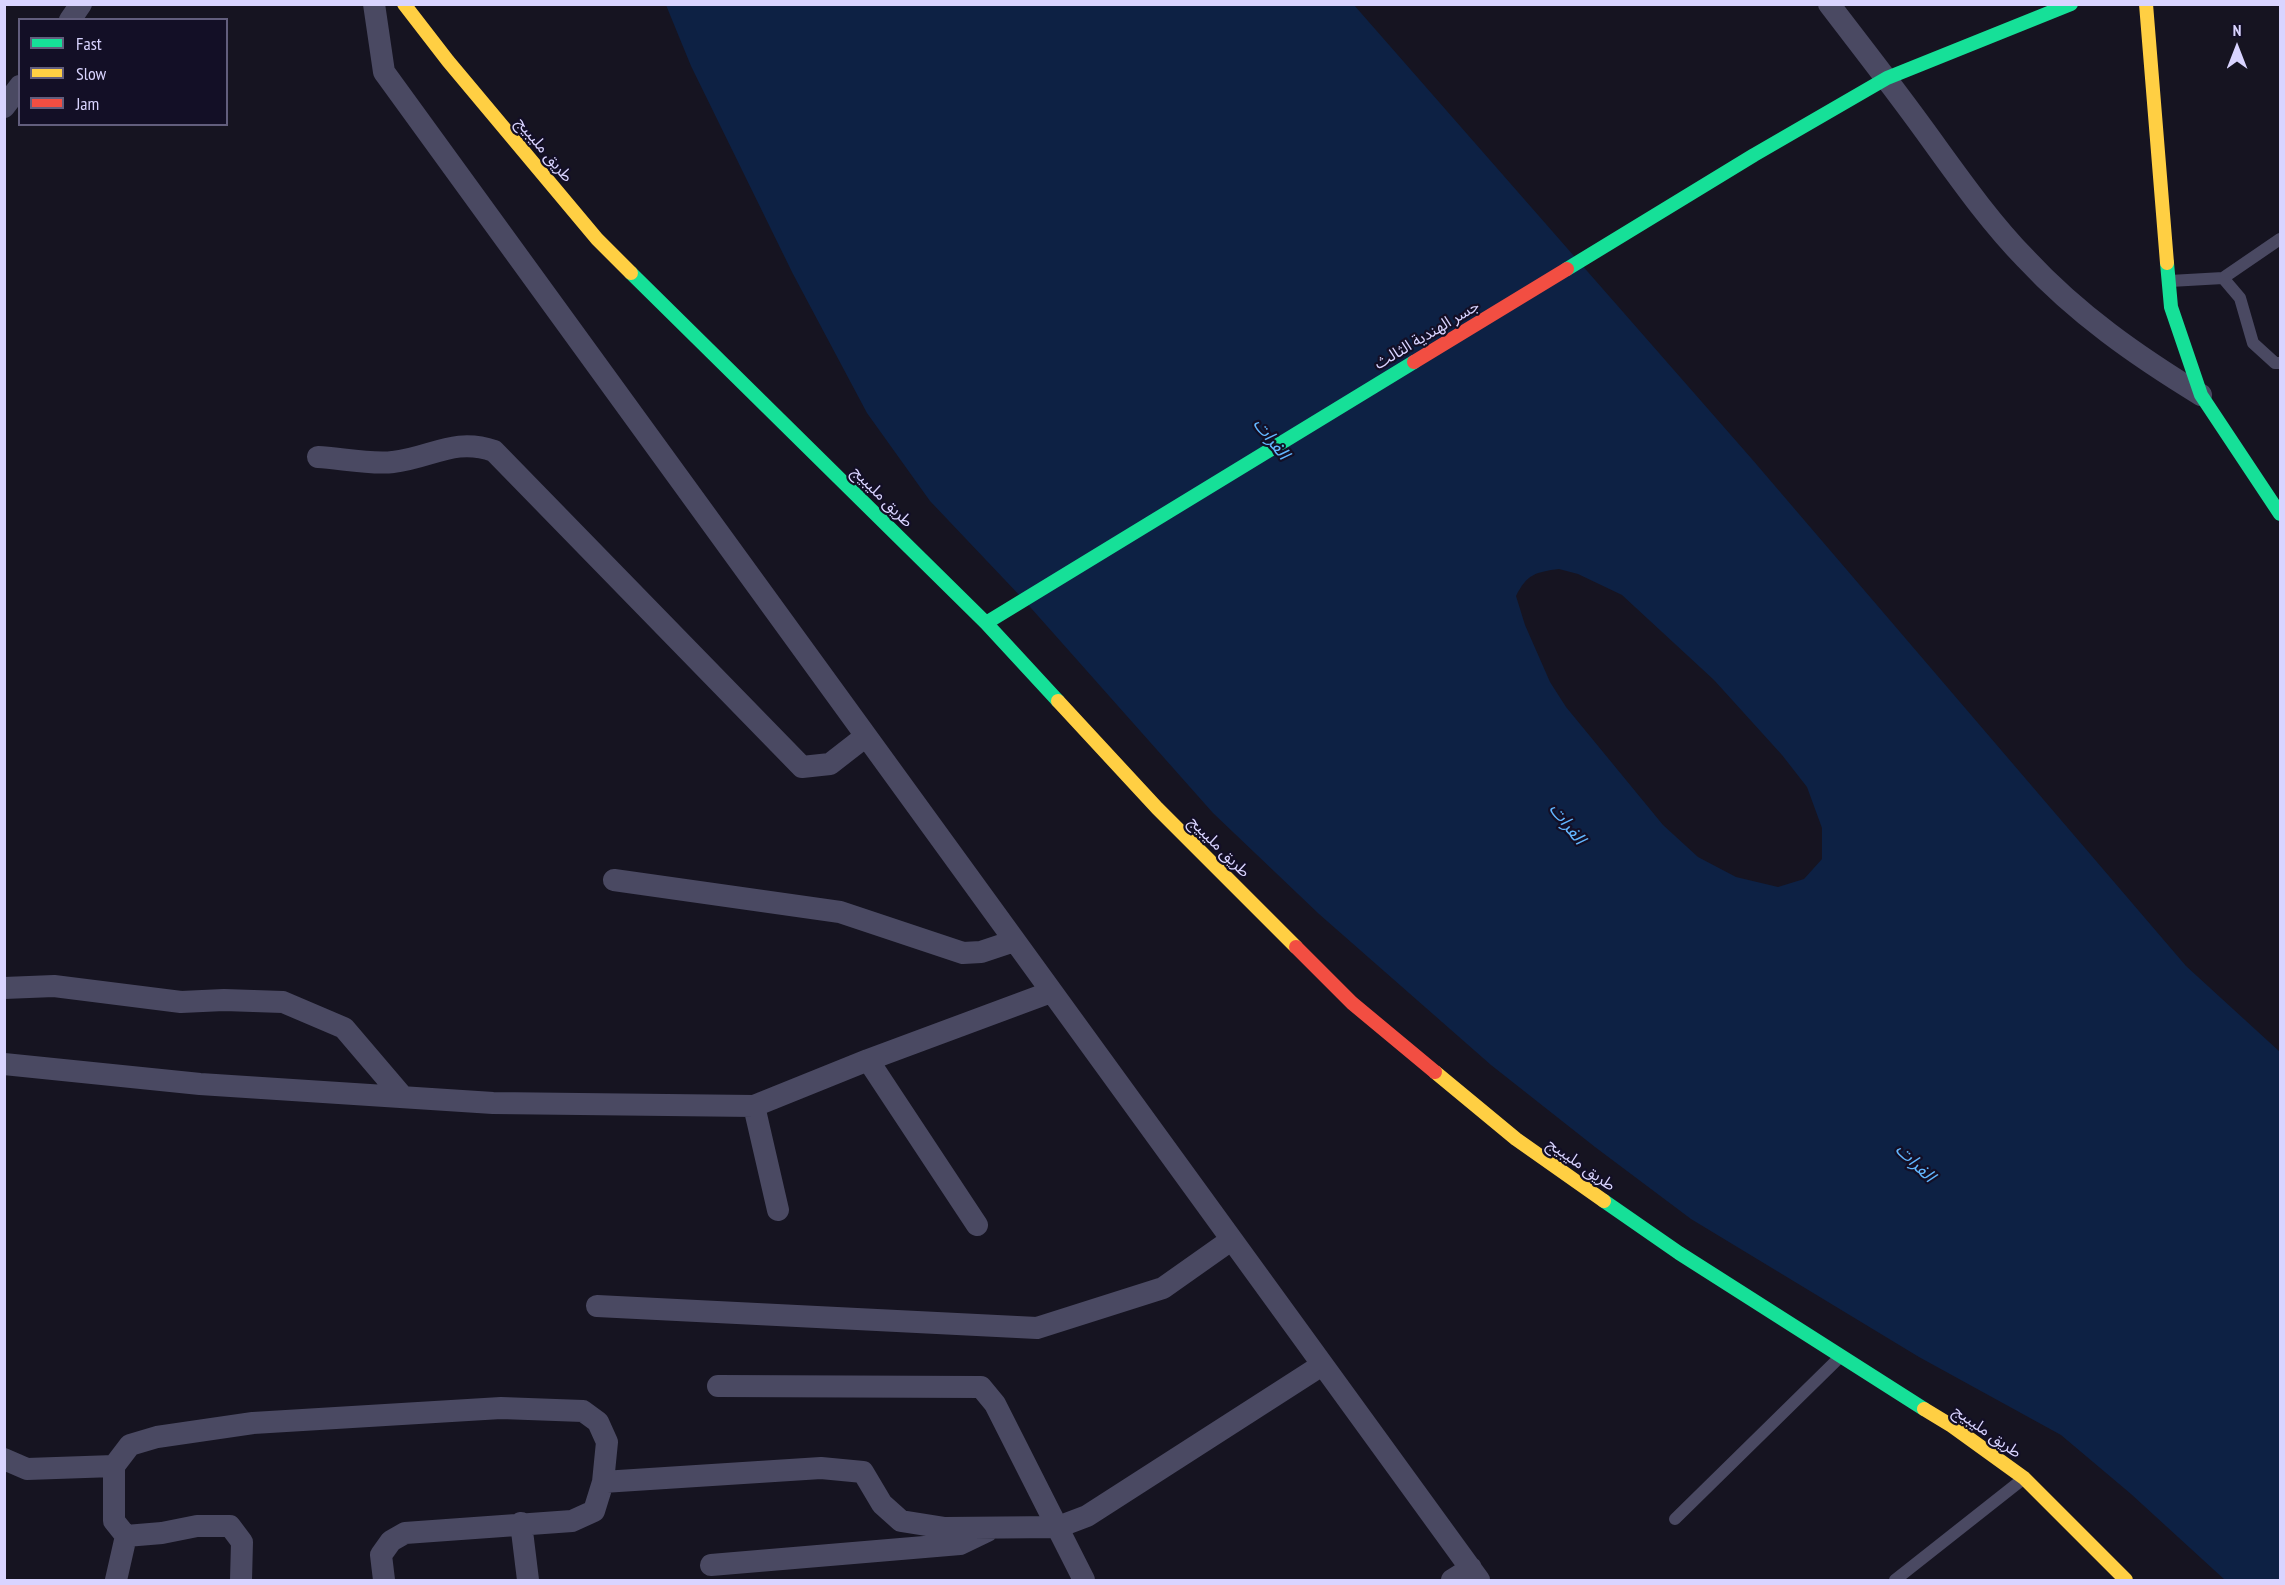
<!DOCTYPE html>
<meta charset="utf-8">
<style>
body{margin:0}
#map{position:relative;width:2285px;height:1585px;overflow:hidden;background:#161421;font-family:"PT Sans Narrow",sans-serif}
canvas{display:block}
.frame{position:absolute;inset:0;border:6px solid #d9d4ff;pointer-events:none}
.legend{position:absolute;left:18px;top:18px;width:210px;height:108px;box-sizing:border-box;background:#130f26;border:2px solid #625e7d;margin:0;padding:8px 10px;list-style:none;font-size:18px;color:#d9d4ff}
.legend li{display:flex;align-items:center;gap:12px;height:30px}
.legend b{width:30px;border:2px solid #625e7d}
.north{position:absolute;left:2207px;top:18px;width:60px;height:60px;-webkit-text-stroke:4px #130f26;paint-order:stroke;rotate:0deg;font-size:16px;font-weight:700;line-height:24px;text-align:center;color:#d9d4ff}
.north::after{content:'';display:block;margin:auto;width:21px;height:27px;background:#d9d4ff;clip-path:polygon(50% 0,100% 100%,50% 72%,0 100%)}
</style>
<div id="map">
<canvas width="2285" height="1585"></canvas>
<div class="frame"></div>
<ul class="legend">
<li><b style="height:8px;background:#16e098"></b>Fast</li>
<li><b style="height:8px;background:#ffcf43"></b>Slow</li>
<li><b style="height:8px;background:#f24e42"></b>Jam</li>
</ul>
<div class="north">N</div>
</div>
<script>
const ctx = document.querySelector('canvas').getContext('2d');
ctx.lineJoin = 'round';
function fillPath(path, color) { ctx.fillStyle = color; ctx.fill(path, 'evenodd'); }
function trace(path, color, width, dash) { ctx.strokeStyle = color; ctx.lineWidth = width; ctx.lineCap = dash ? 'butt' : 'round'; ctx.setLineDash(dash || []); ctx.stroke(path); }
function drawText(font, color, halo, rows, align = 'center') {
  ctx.font = font + ' "PT Sans Narrow","Noto Sans Arabic",sans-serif'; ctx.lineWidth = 4.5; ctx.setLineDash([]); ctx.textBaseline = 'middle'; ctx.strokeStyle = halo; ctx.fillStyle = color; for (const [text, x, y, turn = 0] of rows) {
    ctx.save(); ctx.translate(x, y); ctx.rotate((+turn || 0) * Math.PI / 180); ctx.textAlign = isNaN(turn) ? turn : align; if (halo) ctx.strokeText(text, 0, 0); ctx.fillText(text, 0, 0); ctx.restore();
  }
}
fillPath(new Path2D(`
 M666 5H1354L1751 458 2186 966 2280 1052V1580H2225L2131 1494 2061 1435 1919 1357 1691 1219 1595 1147 1491 1065 1319 914 1213 813 1023 599 930 501 867 413 793 274 691 66ZM1559 569 1578 574 1622 595 1714 680 1782 755 1807 787 1822 828V859L1804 879 1778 887 1736 877 1698 857 1663 825 1566 707 1550 682 1525 625 1516 596C1527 574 1536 572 1559 569Z`), '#0d2144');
trace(new Path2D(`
 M2223 278 2280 239
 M2170 281 2223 278 2240 298 2253 343 2275 363H2280
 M1675 1519 1839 1358
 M1895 1580 2023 1479`), '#4a4962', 12);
trace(new Path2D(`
 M374 4 384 72 1479 1580
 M1829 4C1861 46 1894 88 1925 131 1957 175 1988 220 2026 259 2077 314 2137 356 2201 395
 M70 20 81 4
 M4 107 20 86
 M318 457C339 458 372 465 393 462 431 458 454 437 494 451L802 767 830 764 866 736
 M614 880 840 912 963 953 981 952 1014 941
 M4 988 54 986 181 1002 224 1000 283 1002 344 1028 402 1096
 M868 1060 977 1225
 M4 1064 200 1084 493 1103 754 1106 868 1060 1051 992
 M754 1106 778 1210
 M597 1306 1037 1328 1163 1288 1231 1240
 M718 1386 981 1387 995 1404 1084 1580
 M4 1459 27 1469 114 1466
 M521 1523 528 1580
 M711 1565 960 1544 987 1531
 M116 1580 126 1536
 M241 1580 242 1542 230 1526H197L162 1533 126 1536 114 1521V1466L130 1445 157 1437 253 1423 501 1408 583 1411 598 1422 607 1442 603 1482
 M384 1580 381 1555 391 1541 405 1533 572 1521 594 1511 603 1482 821 1468 863 1472 882 1504 901 1521 945 1528 1058 1527 1087 1516 1322 1365
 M1452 1580 1471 1568`), '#4a4962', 22);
trace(new Path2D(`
 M2167 263 2171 307 2201 395 2280 514
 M1567 269 1754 155 1887 78 2071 4
 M631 273 986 623 1058 701
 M986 623 1414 362
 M1604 1201 1679 1253 1924 1409`), '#16e098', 14);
trace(new Path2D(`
 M404 4 448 61 597 239 631 273
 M2146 4 2167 263
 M1058 701 1157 808 1296 947
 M1435 1072 1516 1139 1604 1201
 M1924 1409 1952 1426 2024 1478 2126 1580`), '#ffcf43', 14);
trace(new Path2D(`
 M1414 362 1567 269
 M1296 947 1352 1003 1435 1072`), '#f24e42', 14);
drawText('16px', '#d9d4ff', '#130f26', [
 ["طريق مليبيج",544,150,50],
 ["جسر الهندية الثالث",1427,335,-31],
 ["طريق مليبيج",882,497,45],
 ["طريق مليبيج",1219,847,45],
 ["طريق مليبيج",1581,1165,35],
 ["طريق مليبيج",1987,1432,35]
]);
drawText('italic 18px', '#62b6ff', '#130f26', [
 ["الفرات",1271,439,52],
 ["الفرات",1567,824,52],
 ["الفرات",1915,1163,44]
]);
</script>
